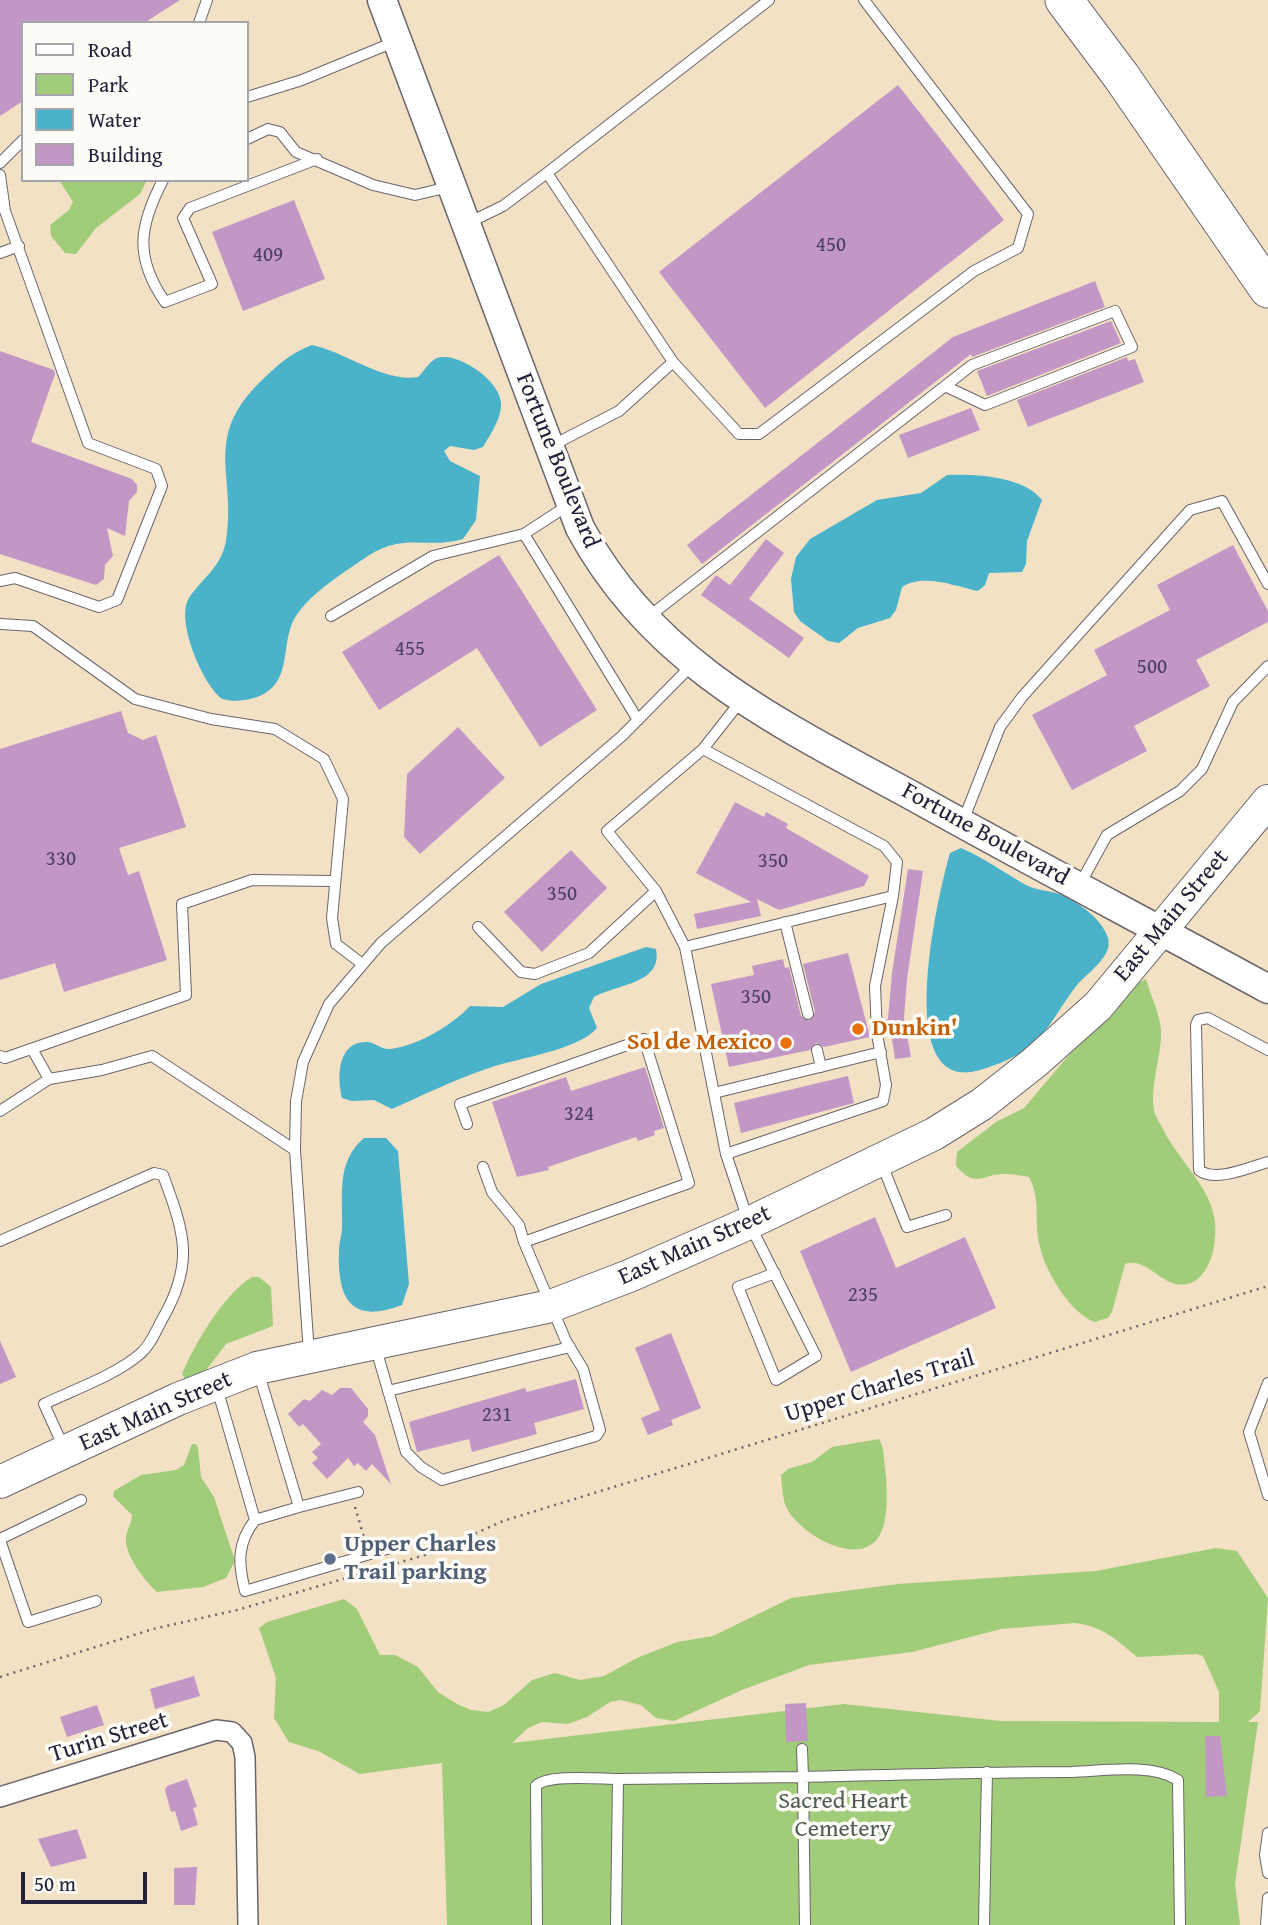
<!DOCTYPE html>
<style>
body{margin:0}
#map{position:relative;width:1268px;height:1925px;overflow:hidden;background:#f3e1c5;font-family:"Gentium Book Plus",serif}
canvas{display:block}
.legend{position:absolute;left:21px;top:21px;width:228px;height:161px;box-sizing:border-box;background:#fdfcf7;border:2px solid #a5a5ac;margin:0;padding:9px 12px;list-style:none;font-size:21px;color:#22223b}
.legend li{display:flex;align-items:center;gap:14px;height:35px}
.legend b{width:35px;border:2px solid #a5a5ac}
.scale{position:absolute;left:21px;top:1872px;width:126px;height:32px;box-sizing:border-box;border:4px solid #22223b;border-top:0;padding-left:9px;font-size:21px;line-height:24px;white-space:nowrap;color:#22223b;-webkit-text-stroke:5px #fdfcf7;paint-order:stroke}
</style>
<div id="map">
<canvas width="1268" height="1925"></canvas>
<ul class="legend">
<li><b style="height:9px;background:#fff"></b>Road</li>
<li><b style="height:19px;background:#a1cc79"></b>Park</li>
<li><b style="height:19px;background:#4ab2c9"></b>Water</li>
<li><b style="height:19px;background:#c297c6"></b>Building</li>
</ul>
<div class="scale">50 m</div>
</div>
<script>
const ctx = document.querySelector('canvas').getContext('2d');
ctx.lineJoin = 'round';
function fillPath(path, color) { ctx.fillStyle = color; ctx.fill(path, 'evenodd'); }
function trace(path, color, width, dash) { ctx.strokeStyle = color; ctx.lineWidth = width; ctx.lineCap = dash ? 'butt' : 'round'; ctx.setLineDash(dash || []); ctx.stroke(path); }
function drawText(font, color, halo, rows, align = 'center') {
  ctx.font = font + ' "Gentium Book Plus",serif'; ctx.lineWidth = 7; ctx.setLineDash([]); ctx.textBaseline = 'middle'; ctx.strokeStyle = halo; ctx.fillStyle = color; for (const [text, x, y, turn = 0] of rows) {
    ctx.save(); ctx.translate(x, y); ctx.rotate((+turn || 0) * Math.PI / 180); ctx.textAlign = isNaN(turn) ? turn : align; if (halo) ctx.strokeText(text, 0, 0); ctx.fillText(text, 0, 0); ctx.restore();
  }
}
fillPath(new Path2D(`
 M59 180H147L140 194 96 228 76 254 65 253 51 236 50 225 69 210 73 202Z
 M1146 979C1150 994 1160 1014 1161 1030 1162 1057 1150 1082 1154 1110 1155 1116 1160 1123 1163 1129 1185 1173 1226 1195 1213 1252 1210 1263 1204 1276 1193 1282 1165 1295 1149 1255 1125 1264L1112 1312 1108 1318 1094 1322C1070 1312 1046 1273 1040 1247 1033 1222 1042 1202 1029 1177 1022 1176 1014 1174 1006 1174 982 1173 977 1190 956 1166L957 1152 996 1122 1024 1108 1124 990Z
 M252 1277H259L271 1287 273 1326 226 1344 198 1381 187 1382 182 1374C195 1343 224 1294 252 1277Z
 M879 1439C885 1448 884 1465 886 1476 887 1491 888 1516 882 1530 866 1572 805 1537 789 1512 782 1502 782 1486 781 1475L788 1469 812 1462 832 1447Z
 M192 1444H196L198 1448 201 1477 214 1497 235 1561 226 1578 203 1587 157 1592C145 1581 124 1555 126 1537 127 1529 132 1523 132 1515L113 1496 114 1491 141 1475 176 1470 184 1465Z
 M1216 1548 1237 1551 1268 1598 1260 1711 1248 1722H1258L1235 1884 1240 1925H447L442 1763 360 1774 318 1751 289 1742 274 1718 276 1678 259 1628 267 1622 344 1599 357 1609 380 1655H395L418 1667 438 1692 457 1704 471 1710 488 1712 504 1705 532 1680 555 1673 580 1680 604 1676 637 1658 677 1642 713 1636 791 1598 898 1584 1096 1571ZM1075 1623C1102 1626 1117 1640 1137 1657L1196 1654 1203 1656 1219 1692V1722L1001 1721 844 1704 512 1743 528 1728 542 1722 568 1724 587 1717 610 1702 621 1700 641 1705 656 1718 674 1721 742 1690 809 1665 912 1652 1001 1629Z`), '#a1cc79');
fillPath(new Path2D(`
 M312 345C346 352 384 383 418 377 425 371 431 357 442 357 462 355 500 381 501 403 502 418 490 435 483 447L474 450 450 446 444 451 450 461 480 476 476 520 463 539C425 550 404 531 365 558 343 573 314 591 298 613 277 641 297 685 254 698 242 701 233 702 222 699 203 685 175 620 189 598 202 578 221 568 226 541 237 475 202 439 260 382 275 367 292 352 312 345Z
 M947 475C976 474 1023 476 1042 500L1027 541 1026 564 1022 572 989 573 985 585 978 591C955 586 923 573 902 587L896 610 890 618 858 628 839 643 828 641 800 621 794 612 791 579 796 557 810 539 877 500 921 493Z
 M961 848C984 858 1005 873 1026 885 1038 891 1050 890 1062 895 1078 902 1103 920 1108 938 1113 957 1088 972 1077 985 1064 1001 1054 1021 1040 1037 1026 1053 1001 1064 980 1070 890 1097 939 891 950 853Z
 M646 947 656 949C663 984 617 984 594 997L589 1008 597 1028C577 1051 516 1058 486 1069 454 1080 423 1095 392 1109L374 1100 352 1101 342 1098C337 1078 337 1042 366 1042 376 1042 380 1050 391 1049 419 1045 451 1026 470 1006L503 1007 541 984Z
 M364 1138H386L398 1151 409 1284 402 1305C350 1325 337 1298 339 1249 339 1242 342 1235 342 1228 343 1194 336 1162 364 1138Z`), '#4ab2c9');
fillPath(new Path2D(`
 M0 0H180L144 23H23V101L0 116Z
 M898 85 1004 220 765 408 659 272Z
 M294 200 325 279 243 311 212 232Z
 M1095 281 1105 307 972 357 971 354 702 564 687 545 953 337Z
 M1111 321 1121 343 987 396 977 371Z
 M0 351 54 370 55 374 31 442 132 479 137 485V492L129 501 125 536 107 528 113 556 105 565 104 579 96 585 0 554Z
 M1127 357 1128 361 1135 359 1144 382 1028 427 1017 400Z
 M971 408 980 430 908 458 899 435Z
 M766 539 784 553 749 599 804 638 789 658 701 595 716 575 730 585Z
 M1233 545 1268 611V622L1196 660 1210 686 1134 726 1147 751 1072 790 1032 715 1107 675 1094 650 1170 610 1157 585Z
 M499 555 597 710 540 747 477 648 379 710 342 652Z
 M121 711 128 733 143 740 156 735 186 827 119 848 128 875 139 871 167 960 64 992 55 963 0 980V749Z
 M458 727 505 778 420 854 404 837 407 774Z
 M735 802 764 817 766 812 788 824 786 828 869 876 864 886 779 910 757 899 761 916 697 929 694 914 751 902 696 873Z
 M571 850 607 888 542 952 504 912Z
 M908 869 923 871 907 979 904 1018 911 1057 895 1059 891 1033 885 1034 884 1020 888 1019 892 973Z
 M848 953 870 1037 824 1047 816 1043 810 1050 729 1067 711 984 754 975 752 966 783 959 785 968 789 967 801 1016 809 1021 815 1012 803 964Z
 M645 1067 664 1128 654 1131 655 1135 638 1141 636 1137 548 1167 549 1170 517 1177 492 1102 566 1077 571 1091Z
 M848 1076 854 1103 741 1133 734 1103Z
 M875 1217 896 1268 965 1237 996 1308 851 1372 800 1251Z
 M671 1333 701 1408 671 1420 673 1425 648 1435 641 1418 660 1410 635 1348Z
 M0 1341 16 1377 0 1384Z
 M576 1379 584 1409 534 1423 537 1434 472 1452 469 1439 417 1452 409 1422 525 1388 527 1392Z
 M340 1388H351L368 1409V1416L363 1422 375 1435 391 1484 372 1464 366 1471 358 1463 354 1466 348 1458 327 1479 312 1463 318 1458 312 1452 321 1444 303 1424 299 1427 288 1414 304 1399 310 1401 322 1390 332 1395Z
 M194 1676 200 1696 155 1709 150 1689Z
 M806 1703 808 1741 786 1742 785 1704Z
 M97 1705 104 1725 67 1737 60 1717Z
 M1205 1736H1220L1227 1796 1206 1797Z
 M187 1779 197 1807 193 1808 198 1825 181 1831 175 1811 171 1812 165 1790 167 1786Z
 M77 1829 87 1858 51 1867 38 1839Z
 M197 1867 195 1905H174V1868Z`), '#c297c6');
const lane = new Path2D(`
 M769 0 547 173 673 362 739 434H759L974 271 1018 248 1028 214 864 0
 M199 23 207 0
 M247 97 302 80 394 42
 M247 139 268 129 280 132 296 152 373 185 415 195 449 187
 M0 163 23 140
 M0 175 5 211 88 443 156 469 162 486 117 600 99 607 15 578 0 581
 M163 180C139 226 134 257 165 302L212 284 183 218 190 208 317 159
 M468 223 503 206 547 173
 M0 253 19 246
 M553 445 619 411 673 362
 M567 506 524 534 638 720
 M331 616 433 556 524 534
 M647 618 945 386 972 365 1115 311 1132 347 985 405 945 386
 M0 624 33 626 135 699 211 719 275 729 324 759 343 799 332 918 336 944 361 963
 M740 702 703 749 607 831 656 891 685 947 726 1154 749 1223 816 1356 776 1380 738 1287 775 1273
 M703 749 884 846 897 862 893 896 875 986 877 1034 886 1085 883 1101 726 1154
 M963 821 1000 727 1022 697 1190 510 1222 501 1268 584
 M1079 886 1107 835 1180 791 1202 769 1233 702 1268 666
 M785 922 808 1014
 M478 927 521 972 535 974 589 953 656 891
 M685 947 893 896
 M32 1049 49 1079
 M817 1050 821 1067
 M1268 1050 1208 1018 1198 1020 1196 1025 1199 1170C1215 1183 1250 1167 1268 1162
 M0 1056 5 1058 186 995 182 904 252 880 335 881
 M714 1093 881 1052
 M0 1111 49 1079 102 1070 152 1056 295 1150
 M467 1124 460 1104 644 1039 689 1183 524 1242 519 1225 492 1192 483 1167
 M881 1162 907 1227 946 1215
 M0 1241 154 1173 163 1175C184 1232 195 1262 163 1318 156 1330 151 1345 140 1354 116 1375 73 1390 44 1404L64 1448
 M376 1349 406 1452 421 1467 442 1480 596 1436 600 1430 583 1369 566 1341 524 1242
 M309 1354 295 1150 296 1101 303 1062 329 1004 381 943 622 736 693 664
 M1268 1383 1249 1432 1268 1495
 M217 1388 255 1520 299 1507 258 1371
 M388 1391 570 1347
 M299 1507 358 1492
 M255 1520C237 1543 238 1563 245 1591L407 1543
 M0 1539 81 1500
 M0 1540 28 1622 96 1601
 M802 1749 803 1777C893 1775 982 1772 1072 1772 1104 1771 1151 1763 1178 1780L1180 1925
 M618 1779 803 1777 805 1925
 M1268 1833 1265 1855 1268 1873
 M537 1925 536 1786C547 1774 599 1779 618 1779L616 1925
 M984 1925 987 1772
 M1266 1925 1268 1898`);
const street = new Path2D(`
 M0 1797 216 1730 232 1732 242 1743 245 1757 248 1925`);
const secondary = new Path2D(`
 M382 0 580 528C657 671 792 729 927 804 1040 867 1155 927 1268 989`);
const primary = new Path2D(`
 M0 1482 178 1399 257 1368 551 1306 629 1276 749 1223 934 1134 982 1104 1034 1063 1098 1006 1268 801`);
const highway = new Path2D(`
 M1064 0 1121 76 1268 289`);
trace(lane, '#6b656b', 12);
trace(street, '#6b656b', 22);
trace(secondary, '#6b656b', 31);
trace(primary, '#6b656b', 34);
trace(highway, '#6b656b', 39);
trace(new Path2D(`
 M355 1507 365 1541
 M0 1677 153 1629 237 1610 432 1553 503 1521 1268 1286`), '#6b656b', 2.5, [2, 5]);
trace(lane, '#fff', 10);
trace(street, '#fff', 19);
trace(secondary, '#fff', 28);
trace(primary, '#fff', 32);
trace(highway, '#fff', 37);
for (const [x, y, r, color] of [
 [858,1029,7,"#e8710a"],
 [786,1043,7,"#e8710a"],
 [330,1559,7,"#5c6f8a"]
]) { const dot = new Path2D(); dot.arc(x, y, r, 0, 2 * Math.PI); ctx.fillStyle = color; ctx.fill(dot); trace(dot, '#fdfcf7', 2.5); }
drawText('21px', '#4a3f5e', null, [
 ["450",831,246],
 ["409",268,256],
 ["455",410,650],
 ["500",1152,668],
 ["330",61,860],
 ["350",773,862],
 ["350",562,895],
 ["350",756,998],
 ["324",579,1115],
 ["235",863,1296],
 ["231",497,1416]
]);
drawText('24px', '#22223b', '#fdfcf7', [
 ["Fortune Boulevard",557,461,68],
 ["Fortune Boulevard",985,835,29],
 ["East Main Street",1172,916,-50],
 ["East Main Street",695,1246,-24],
 ["Upper Charles Trail",880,1387,-17],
 ["East Main Street",156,1412,-24],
 ["Turin Street",109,1738,-17]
]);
drawText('bold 24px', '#c56008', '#fdfcf7', [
 ["Dunkin'",872,1029],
 ["Sol de Mexico",772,1043,"right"]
], 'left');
drawText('bold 24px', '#4e5e75', '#fdfcf7', [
 ["Upper Charles",344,1545],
 ["Trail parking",344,1573]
], 'left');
drawText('24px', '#4e5e51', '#fdfcf7', [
 ["Sacred Heart",843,1802],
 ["Cemetery",843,1830]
]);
</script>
